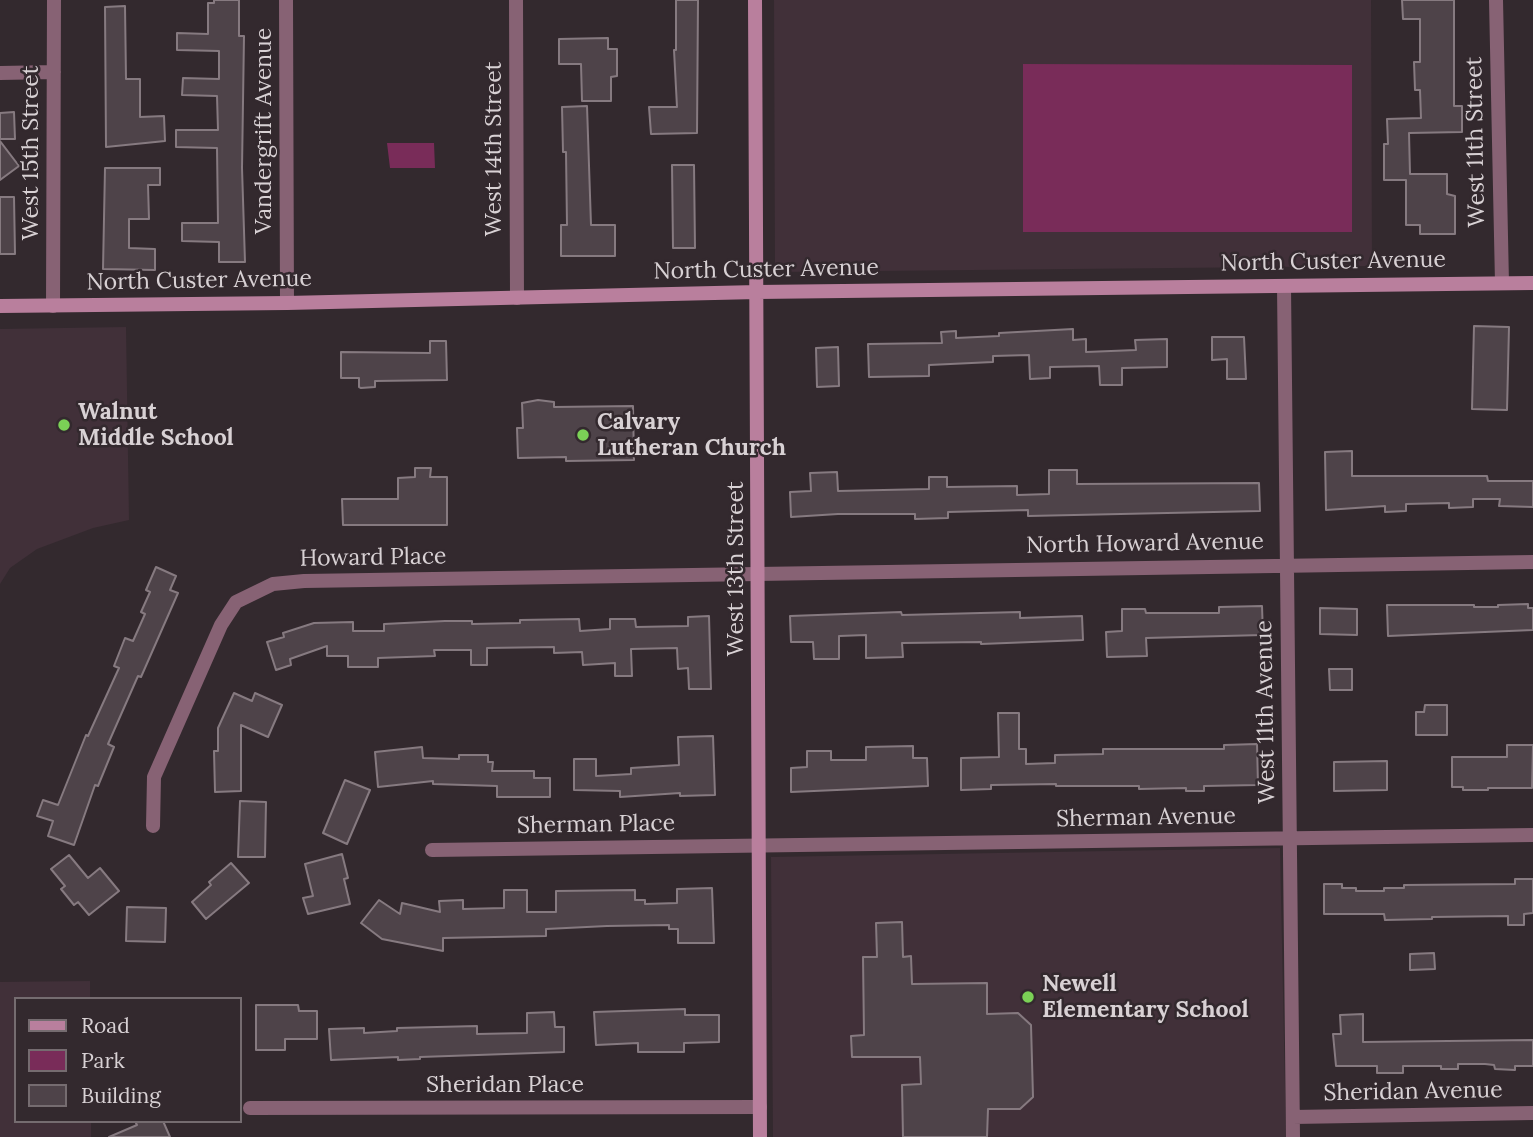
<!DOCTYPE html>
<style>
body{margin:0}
#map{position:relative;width:1533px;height:1137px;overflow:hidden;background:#33292e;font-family:Lora,serif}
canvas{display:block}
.legend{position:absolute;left:14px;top:997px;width:228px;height:126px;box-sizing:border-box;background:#33292e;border:2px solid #756c70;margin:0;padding:9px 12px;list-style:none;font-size:21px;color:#d8d1d4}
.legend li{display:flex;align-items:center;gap:14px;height:35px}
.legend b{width:35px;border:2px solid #756c70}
</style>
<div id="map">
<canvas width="1533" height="1137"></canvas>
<ul class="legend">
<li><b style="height:9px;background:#b97f9d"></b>Road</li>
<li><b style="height:19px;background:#792c59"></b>Park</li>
<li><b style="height:19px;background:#4e4349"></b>Building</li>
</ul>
</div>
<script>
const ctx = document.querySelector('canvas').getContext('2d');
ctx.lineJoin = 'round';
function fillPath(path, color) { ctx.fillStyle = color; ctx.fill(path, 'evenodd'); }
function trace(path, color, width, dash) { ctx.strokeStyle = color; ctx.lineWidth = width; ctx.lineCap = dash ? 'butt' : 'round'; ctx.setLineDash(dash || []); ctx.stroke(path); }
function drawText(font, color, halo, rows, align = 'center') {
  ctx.font = font + ' Lora,serif'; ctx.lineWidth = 5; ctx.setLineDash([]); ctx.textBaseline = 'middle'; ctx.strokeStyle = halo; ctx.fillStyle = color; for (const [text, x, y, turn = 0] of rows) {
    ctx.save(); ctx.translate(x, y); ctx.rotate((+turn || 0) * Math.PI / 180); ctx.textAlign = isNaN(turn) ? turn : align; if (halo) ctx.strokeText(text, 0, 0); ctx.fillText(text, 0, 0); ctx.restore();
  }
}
fillPath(new Path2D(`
 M774 0H1371L1372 266 775 272Z
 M126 327 129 520 93 528 37 549 10 568 0 584V329Z
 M1280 848 1286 1137H773L771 857Z
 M90 981V999H16V1121H91V1137H0V982Z`), '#413039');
fillPath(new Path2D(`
 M1023 64 1352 65V232H1023Z
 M387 143H434L435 168H390Z`), '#792c59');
const building = new Path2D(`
 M214 0H239V36H244L242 168 245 262H219V242L182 241V223H218L217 148 176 147V130H218L217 96 182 95 183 78 219 79V51L177 50V33L208 34V3H214Z
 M676 0H698L697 133 651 134 649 107H677L674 50H676Z
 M1402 0H1454V106H1462V132L1409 133 1410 174H1447V194L1455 196V234H1420V225H1406V180H1384V144H1388L1387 119 1421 118 1420 90H1415L1414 62H1420V19H1403Z
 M125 6 126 79H140V117L164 116 165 141 106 147 105 7Z
 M608 38V49H617V76L611 77V101H582L581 64H559V39Z
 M587 106 591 225H615V256H561V225H567L566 152H563L562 107Z
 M14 112 15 139H0V113Z
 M0 141 19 166 0 180Z
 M672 165H694L695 248H673Z
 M105 168H160V185H148L149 219H129V248L155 249V270L103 269Z
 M0 197H14L15 254H0Z
 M1474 326 1509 327 1507 410 1472 409Z
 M1073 329V340L1086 339V352L1136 350 1135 340 1167 339V367L1122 368V385H1100L1099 366 1050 367V378L1030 379 1029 355 993 356V362L929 365V376L869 377 868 344 942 343 941 332 956 331V338L999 336V333Z
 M1212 337H1244L1246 379H1227V359L1212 360Z
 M430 341H446L447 380 375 381V387L361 388 359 387V378H341V352L430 353Z
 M838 347 839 386 817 387 816 348Z
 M538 400 554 402V407L633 406 634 460 566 461V457L518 458 517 428H523L522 403Z
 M1352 451V476H1487L1488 481H1533V507L1499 506 1500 499H1473V507L1449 508V503L1406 504V511L1385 512V506L1326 510 1325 452Z
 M415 468H431L430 477H447V525H343L342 499H398V478L415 477Z
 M1049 470H1077V484L1259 483 1260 511 1028 516V510L948 512V518L915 519V514H838L791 517 790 492 811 491 810 473 837 472 838 491 929 489V477H947V487L1017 486V495L1049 494Z
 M156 567 176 576 170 590 178 593 141 677 138 676 108 744 114 747 98 786 95 785 74 845 48 836 53 821 37 816 43 800 58 805 86 735 88 736 119 668 114 666 125 638 133 641 145 614 141 612 150 592 146 590Z
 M1528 604V608H1533V630L1388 636 1387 605H1474V607H1498V605Z
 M1262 606 1263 635 1146 638 1147 656 1107 657 1106 632 1122 631V609H1145L1146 613H1219V607Z
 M1320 608 1357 609V635L1320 634Z
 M901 612 902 615 1020 612V618L1082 616 1083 640 981 644V642L902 643 903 657 866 658V635L839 636V659H814L813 642H791L790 616Z
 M709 616 711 689H689L688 668 678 669 677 648 631 649 632 676H615V663L583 665 582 652 554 653V647L487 648V665H471V650H434L435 656 378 658V667H348V656H327V646L290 659 291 665 276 670 267 642 284 637 283 633 314 623 353 622V631H384V624L445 621H472V624L520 623V620L579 619 580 631 610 629V619H635L636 627 688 626V617Z
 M1329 669H1352V690H1330Z
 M234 693 252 701 255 693 282 705 268 737 241 725V791L215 792 214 751H218V728Z
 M1425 705H1447V735H1416V712H1424Z
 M998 713H1019V749H1026V764L1055 763V755L1103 754V749H1224V745L1257 744 1258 785 1204 786V791H1186V788L1139 789V786H1056V784L991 785V789L961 790V758L999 757Z
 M713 736 715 795 680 796V793L620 797V791L574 790V759H596V776L631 774V768L679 765 678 737Z
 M1507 745H1533L1532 788H1488V790H1463V787H1452V757H1507Z
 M913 746V758H927L928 786 791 792V768L807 767V751H831V760H866V747Z
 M422 747 423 758 459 759V755H488V762H493L492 771H534V778H550V797H497V786L433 784V781L378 787 375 752Z
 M1387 761V790L1334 791V762Z
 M345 780 370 790 347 844 323 833Z
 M240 801 266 802 265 857H238Z
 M342 854 348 878 344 879 350 904 308 914 303 898 313 896 305 864Z
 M69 855 88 878 100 868 119 891 89 915 78 902 74 905 61 889 65 886 51 869Z
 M231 863 249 883 206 919 192 902 211 885 209 882Z
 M1515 879H1533V913L1524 914V925H1508V916L1432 917V919L1385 920 1384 914H1324V884H1342V888H1356V891H1384V888H1404V885L1515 884Z
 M712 888 714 943H678V929H669V925L607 926 546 929V936L443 938V951L382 939 361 923 379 900 400 914 402 903 440 912 439 901 463 900V909L504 908V890H527V912H556V891L635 890V900H645V904L677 903V889Z
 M127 907 166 908 165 942 126 941Z
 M902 922 903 957 911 956 912 984 987 983V1014L1018 1013 1031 1025 1033 1097 1020 1109H988L987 1137H903L902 1085 921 1084 920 1057H852L851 1036 864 1035 863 957H877L876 923Z
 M1434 953 1435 969 1410 970V954Z
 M256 1005H298L299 1011H317V1039H285V1050H256Z
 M685 1009V1015H719V1042L684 1043V1052H638V1043L596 1045 594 1012Z
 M554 1012 555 1027H564V1052L420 1057V1059L398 1060V1057L331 1060 329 1029 364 1028V1033L397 1031V1028L477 1026V1034L527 1033V1013Z
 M1363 1014V1042L1533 1040V1066H1515V1070L1495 1069 1494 1065 1485 1064H1458V1069H1441V1066H1403V1073H1377V1066H1336L1333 1034H1341L1340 1015Z
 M135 1121H163L170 1137H109L137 1125Z`);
fillPath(building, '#4e4349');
trace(building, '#867a80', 2);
trace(new Path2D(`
 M286 0 287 303
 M516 0 517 298
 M1496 0 1502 283
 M0 73 54 72
 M1284 286 1293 1137
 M53 306 54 0
 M153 826 154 777 221 625 236 602 273 584 304 581 1533 562
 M432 850 1533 835
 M250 1108 760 1107
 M1293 1117 1533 1113`), '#876274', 14);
trace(new Path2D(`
 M755 0 760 1137
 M0 306 287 303 757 292 1533 283`), '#b97f9d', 14);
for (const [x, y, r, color] of [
 [64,425,7,"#7bd156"],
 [583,435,7,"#7bd156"],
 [1028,997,7,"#7bd156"]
]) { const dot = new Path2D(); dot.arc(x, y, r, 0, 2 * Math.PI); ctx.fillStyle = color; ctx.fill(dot); trace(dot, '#33292e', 2.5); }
drawText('23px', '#d8d1d4', '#33292e', [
 ["Vandergrift Avenue",264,131,-90],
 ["West 11th Street",1476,142,-91],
 ["West 14th Street",494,149,-90],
 ["West 15th Street",31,153,-90],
 ["North Custer Avenue",1333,262,-1],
 ["North Custer Avenue",766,270,-1],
 ["North Custer Avenue",199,281,-1],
 ["North Howard Avenue",1145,544,-1],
 ["Howard Place",373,558,-1],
 ["West 13th Street",736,569,-90],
 ["West 11th Avenue",1266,712,-91],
 ["Sherman Avenue",1146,818,-1],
 ["Sherman Place",596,825,-1],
 ["Sheridan Place",505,1085],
 ["Sheridan Avenue",1413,1092,-1]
]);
drawText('bold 23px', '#d8d1d4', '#33292e', [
 ["Walnut",78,412],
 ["Middle School",78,438],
 ["Calvary",597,422],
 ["Lutheran Church",597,448],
 ["Newell",1042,984],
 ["Elementary School",1042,1010]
], 'left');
</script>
